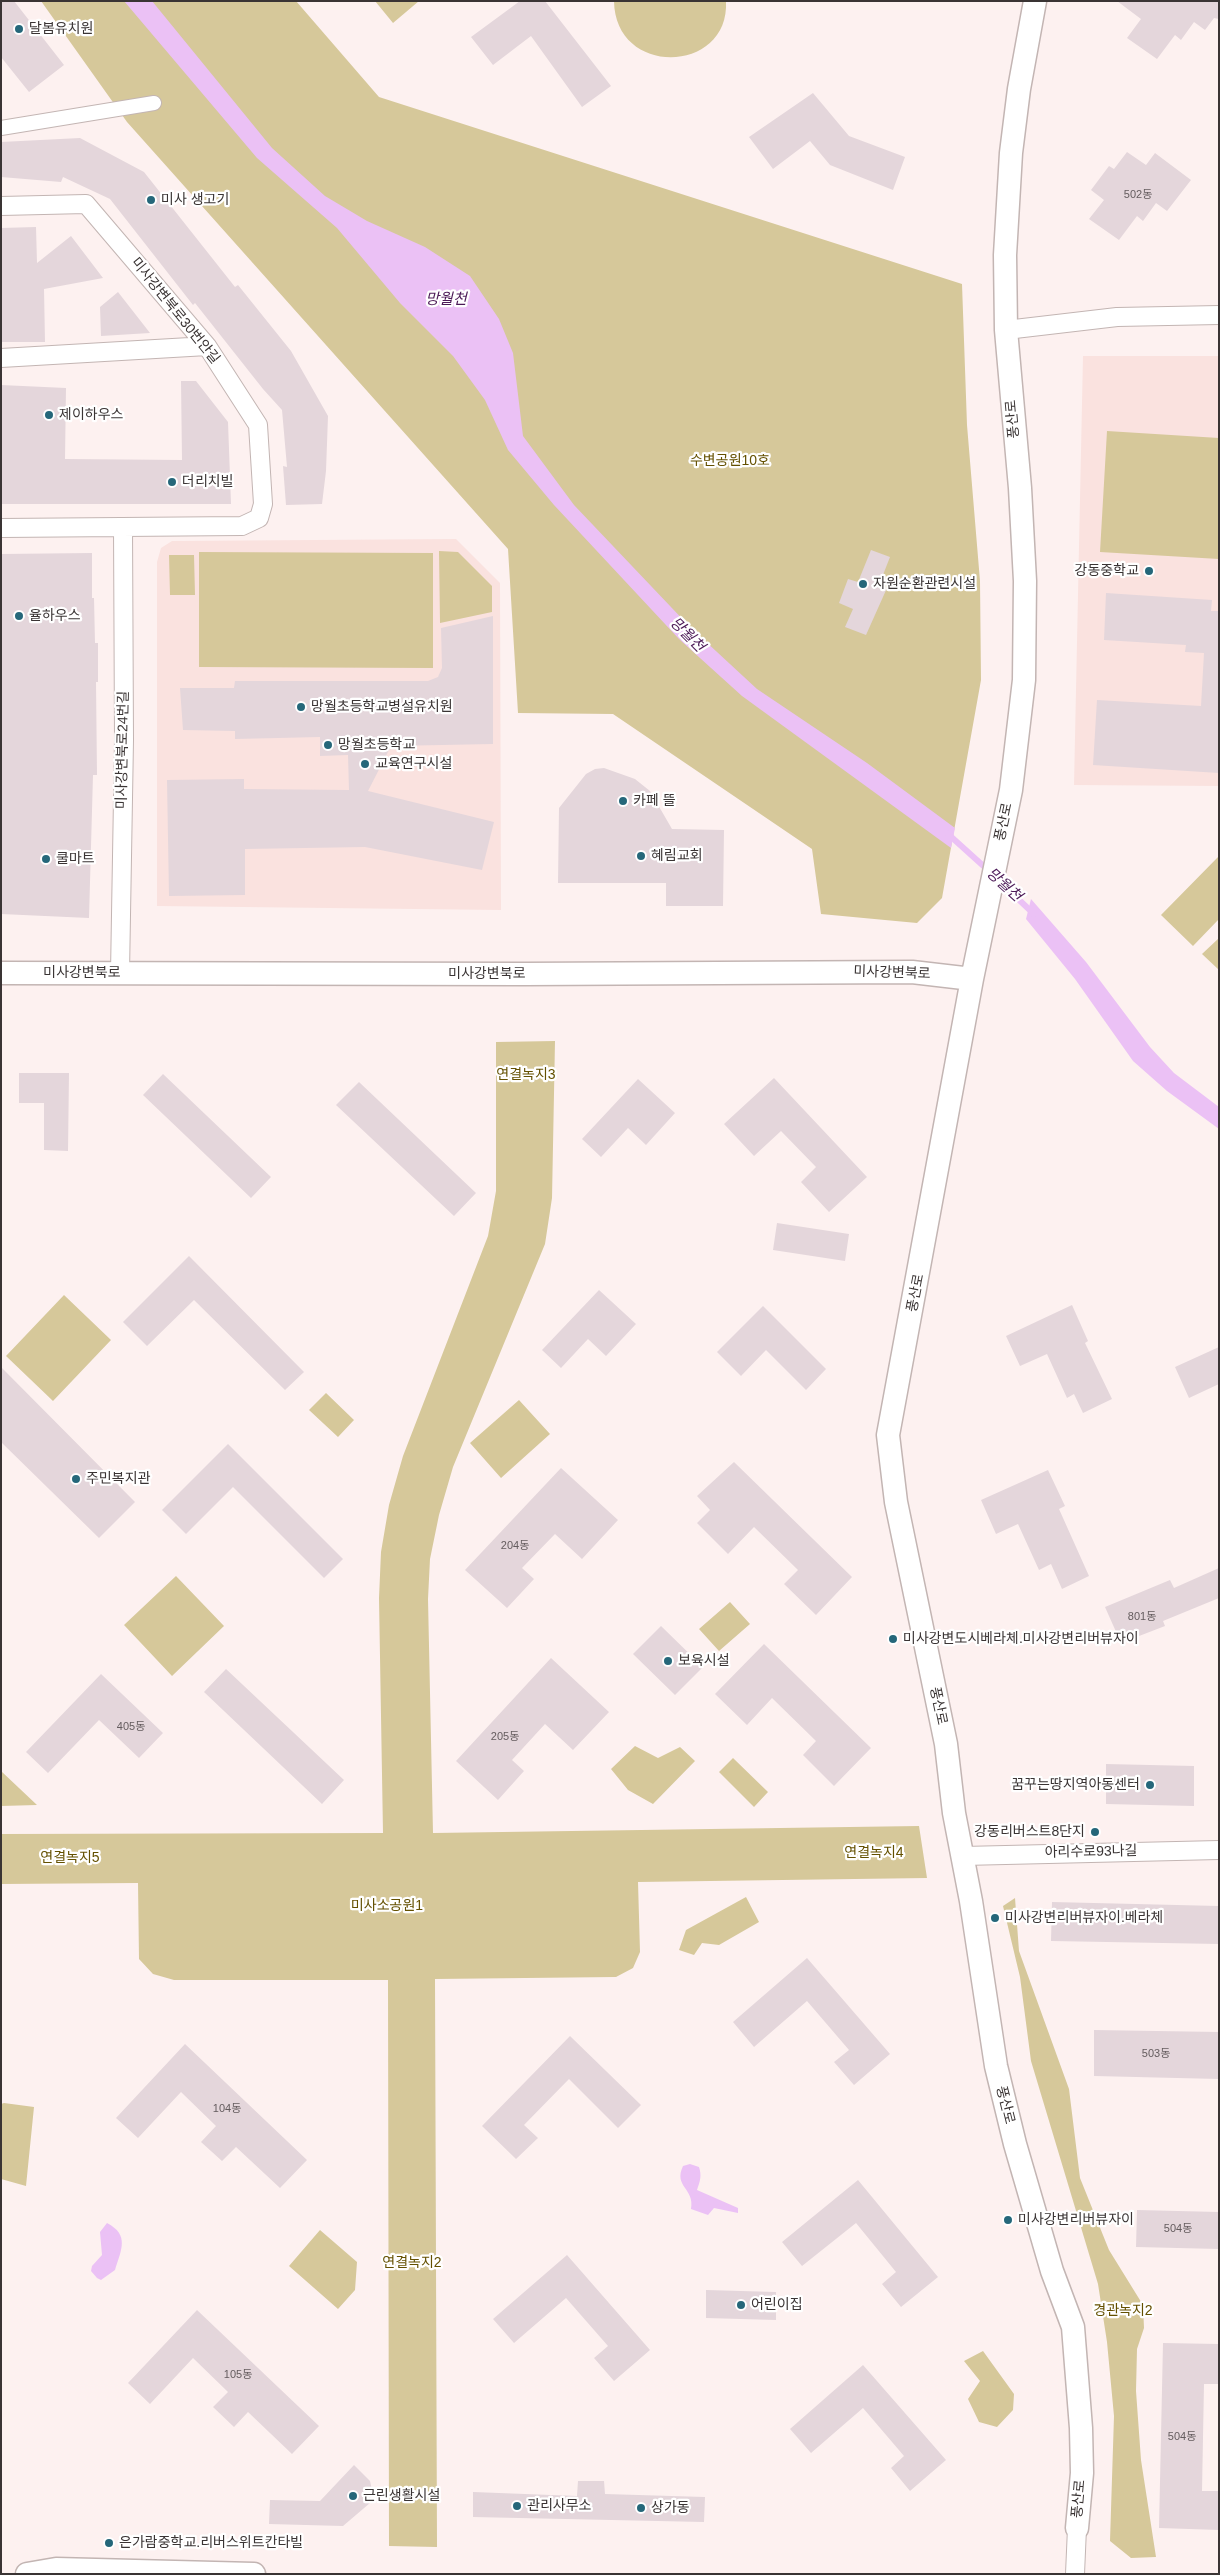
<!DOCTYPE html>
<meta charset="utf-8">
<style>
body{margin:0}
#map{position:relative;width:1220px;height:2575px;overflow:hidden;background:#fdf1f0;font-family:Helvetica,sans-serif}
canvas{display:block}
.frame{position:absolute;inset:0;border:2px solid #3a3434;pointer-events:none}
</style>
<div id="map">
<canvas width="1220" height="2575"></canvas>
<div class="frame"></div>
</div>
<script>
const ctx = document.querySelector('canvas').getContext('2d');
ctx.lineJoin = 'round';
function fillPath(path, color) { ctx.fillStyle = color; ctx.fill(path, 'evenodd'); }
function trace(path, color, width, dash) { ctx.strokeStyle = color; ctx.lineWidth = width; ctx.lineCap = dash ? 'butt' : 'round'; ctx.setLineDash(dash || []); ctx.stroke(path); }
function drawText(font, color, halo, rows, align = 'center') {
  ctx.font = font + ' Helvetica,"Noto Sans KR",sans-serif'; ctx.lineWidth = 4.5; ctx.setLineDash([]); ctx.textBaseline = 'middle'; ctx.strokeStyle = halo; ctx.fillStyle = color; for (const [text, x, y, turn = 0] of rows) {
    ctx.save(); ctx.translate(x, y); ctx.rotate((+turn || 0) * Math.PI / 180); ctx.textAlign = isNaN(turn) ? turn : align; if (halo) ctx.strokeText(text, 0, 0); ctx.fillText(text, 0, 0); ctx.restore();
  }
}
fillPath(new Path2D(`
 M1083 356H1219V786L1074 785Z
 M456 539 500 583 501 910 157 906V562L161 548 172 541Z`), '#fae2df');
fillPath(new Path2D(`
 M41 1H296L379 97 962 284 967 425 980 581 981 680 942 898 917 923 821 914 812 849 613 714 518 713 508 549 127 122Z
 M375 1H419L393 23Z
 M614 1H726C730 74 615 78 614 1Z
 M1107 431 1219 438V559L1100 552Z
 M439 551 458 552 492 586V612L440 623Z
 M199 552 433 553V668L199 667Z
 M169 555H194L195 595H170Z
 M1219 856V919L1193 946 1161 915Z
 M1219 938V970L1202 954Z
 M555 1041 552 1198 545 1244 453 1467 439 1515 430 1559 428 1599 433 1833 919 1826 927 1878 638 1882 640 1952 633 1968 616 1977 435 1979 437 2547 389 2546 388 1980H174L153 1974 139 1959 138 1883 1 1884V1834L383 1833 379 1598 381 1552 389 1505 403 1456 488 1236 496 1191V1042Z
 M64 1295 111 1340 53 1401 6 1356Z
 M326 1393 354 1420 338 1437 309 1410Z
 M519 1400 550 1434 501 1478 470 1443Z
 M176 1576 224 1626 172 1676 124 1625Z
 M730 1602 750 1624 719 1651 699 1629Z
 M635 1746 658 1758 680 1747 695 1761 653 1804 628 1790 611 1769Z
 M733 1758 768 1792 754 1807 719 1772Z
 M1 1771 37 1805 1 1806Z
 M746 1897 759 1922 719 1945 702 1943 694 1955 679 1950 686 1930Z
 M1015 1898 1019 1951 1069 2089 1080 2178 1109 2250 1143 2305 1144 2328 1137 2349 1136 2391 1141 2460 1156 2557 1131 2558 1110 2541 1114 2416 1107 2342 1098 2284 1031 2061 1020 1977 1003 1906Z
 M4 2103 34 2107 26 2186 1 2179V2104Z
 M320 2230 357 2262 355 2290 338 2309 289 2266Z
 M983 2351 1014 2394 1013 2410 997 2427 979 2422 968 2399 980 2381 964 2361Z`), '#d6c89a');
fillPath(new Path2D(`
 M124 1H152L272 148 325 196 367 221 425 247 470 276 499 319 513 353 523 436 574 505 690 627 757 689 867 763 955 828 951 848 742 696 679 639 554 505 508 450 485 400 453 356 400 303 337 228 257 158Z
 M1031 899 1086 962 1150 1047 1174 1073 1219 1107V1129L1167 1091 1133 1061 1075 979 1026 919Z
 M690 2164 699 2167C702 2176 700 2181 697 2190L738 2208V2213L714 2208 708 2215 691 2209C695 2188 673 2187 683 2166Z
 M107 2223C130 2235 121 2250 115 2270L101 2280 97 2278 91 2271 92 2266 102 2255 100 2232Z`), '#ebc1f5');
trace(new Path2D(`
 M948 834 989 871
 M998 880 1034 914`), '#ebc1f5', 6);
fillPath(new Path2D(`
 M1 1H14L64 65 29 92 1 57Z
 M520 1H545L611 86 582 107 531 36 493 65 471 37Z
 M1117 1H1219V19L1214 18 1205 30 1194 22 1181 40 1175 35 1157 59 1127 38 1141 19Z
 M813 93 849 136 905 157 893 190 830 165 810 141 773 169 749 137Z
 M80 138 144 172 235 287 238 285 291 351 328 416 326 471 322 504 286 505 283 466 287 467 282 410 263 389 195 303 193 305 110 199 63 177 61 182 1 177V142Z
 M1127 152 1146 165 1155 153 1191 180 1167 211 1156 203 1143 221 1137 216 1119 240 1089 219 1104 200 1091 190 1109 166 1114 169Z
 M36 227 37 263 71 236 103 278 44 289 45 342H1V228Z
 M118 292 150 333 101 336 100 307Z
 M181 381H196L228 422 231 504H1V385L66 388 65 459 182 460Z
 M871 550 890 557 879 585 887 588 866 635 845 627 853 609 839 603 848 579 858 582Z
 M92 553V598H94L95 643H98V682H96L97 775H93L89 918 1 914V554Z
 M1106 593 1212 600 1211 611H1219V773L1093 765 1097 700 1201 706 1204 653 1185 652 1186 645 1104 640Z
 M493 616V744L391 746 368 791 494 822 482 870 365 847 245 849V895L169 896 167 780 244 779V789L349 790 348 755 320 756V737L235 739V731L183 730 180 688H234L235 681H428L438 677 442 668 441 628Z
 M604 768 635 779 650 791 672 829 724 830 723 906H666V883H558L559 808 586 774 595 769Z
 M19 1073H69L68 1151 44 1150V1103H19Z
 M163 1074 271 1177 251 1198 143 1095Z
 M774 1078 867 1177 829 1212 801 1182 816 1167 781 1131 754 1156 724 1124Z
 M638 1079 675 1113 646 1145 628 1128 601 1157 582 1139Z
 M359 1082 476 1193 454 1216 336 1105Z
 M777 1223 849 1234 845 1261 773 1250Z
 M189 1256 304 1372 285 1390 194 1300 147 1346 123 1322Z
 M599 1290 636 1324 606 1356 588 1339 561 1368 542 1350Z
 M1072 1305 1088 1341 1085 1343 1112 1399 1083 1413 1074 1394 1067 1398 1047 1354 1020 1366 1006 1336Z
 M763 1306 826 1369 806 1390 766 1350 741 1376 717 1352Z
 M1219 1347V1384L1189 1398 1175 1367Z
 M1 1367 135 1502 99 1538 1 1442Z
 M228 1444 343 1559 324 1578 233 1487 186 1534 162 1510Z
 M734 1462 852 1577 816 1615 784 1584 798 1570 754 1527 728 1554 697 1523 710 1510 697 1496Z
 M561 1468 618 1520 582 1559 555 1534 522 1568 534 1579 507 1608 465 1570Z
 M1048 1470 1065 1506 1059 1509 1089 1576 1062 1589 1051 1564 1039 1570 1018 1524 996 1534 981 1500Z
 M1219 1568V1598L1163 1621 1165 1626 1121 1643 1105 1607 1170 1580 1174 1588Z
 M661 1626 703 1667 675 1695 633 1654Z
 M764 1644 871 1748 834 1786 803 1755 816 1741 772 1698 747 1725 715 1694Z
 M551 1658 609 1712 573 1750 545 1724 512 1760 524 1771 498 1800 456 1761Z
 M226 1669 344 1780 322 1804 204 1692Z
 M101 1674 163 1733 139 1758 99 1720 48 1773 26 1752Z
 M1106 1764 1194 1766V1806L1106 1804Z
 M1052 1902 1219 1906V1944L1051 1941Z
 M807 1958 890 2054 854 2085 834 2062 849 2050 807 2001 754 2047 733 2022Z
 M1094 2030 1219 2032V2079L1094 2076Z
 M570 2036 641 2105 618 2128 569 2079 524 2125 538 2138 516 2159 482 2126Z
 M185 2044 307 2160 280 2188 236 2147 222 2161 201 2142 216 2126 181 2092 138 2138 116 2118Z
 M858 2180 938 2277 901 2307 882 2284 896 2272 856 2223 802 2266 782 2242Z
 M1137 2210 1219 2212V2249L1136 2247Z
 M567 2255 650 2350 614 2381 594 2358 608 2346 566 2298 514 2343 493 2319Z
 M706 2290 776 2292V2320L706 2318Z
 M197 2310 319 2426 292 2454 248 2412 234 2427 213 2407 228 2392 193 2358 150 2404 128 2383Z
 M1163 2343 1219 2344V2384H1204L1202 2491H1219V2530L1159 2528Z
 M863 2365 946 2460 910 2491 891 2468 904 2456 863 2408 811 2453 790 2429Z
 M354 2465 370 2481 372 2490 370 2503 343 2526 269 2524 270 2500 320 2501Z
 M578 2481H604L605 2494 705 2497 704 2522 473 2517V2492L577 2496Z`), '#e4d6db');
const pedestrian = new Path2D(`
 M1 128 154 103`);
const minor = new Path2D(`
 M1 206 86 204 207 346 258 425 263 504 259 518 242 526 1 528
 M1006 330 1117 317 1219 315
 M1 358 207 346
 M120 973 124 740 123 527
 M963 1856 1219 1850
 M1075 2574 1077 2528`);
const tertiary = new Path2D(`
 M1035 1 1019 89 1011 153 1005 255 1006 330 1020 488 1025 581 1024 680 1011 790 972 979 888 1435 896 1502 946 1744 954 1813 971 1901 996 2066 1015 2144 1052 2271 1073 2327 1081 2428 1082 2473 1077 2528
 M1 973 524 974 912 972 972 979
 M27 2574 56 2569 254 2574`);
trace(pedestrian, '#c3b5b3', 16);
trace(minor, '#c3b5b3', 20);
trace(tertiary, '#c3b5b3', 25);
trace(pedestrian, '#fff', 14);
trace(minor, '#fff', 18);
trace(tertiary, '#fff', 22);
for (const [x, y, r, color] of [
 [19,29,5,"#25677a"],
 [151,200,5,"#25677a"],
 [49,415,5,"#25677a"],
 [172,482,5,"#25677a"],
 [1149,571,5,"#25677a"],
 [863,584,5,"#25677a"],
 [19,616,5,"#25677a"],
 [301,707,5,"#25677a"],
 [328,745,5,"#25677a"],
 [365,764,5,"#25677a"],
 [623,801,5,"#25677a"],
 [641,856,5,"#25677a"],
 [46,859,5,"#25677a"],
 [76,1479,5,"#25677a"],
 [893,1639,5,"#25677a"],
 [668,1661,5,"#25677a"],
 [1150,1785,5,"#25677a"],
 [1095,1832,5,"#25677a"],
 [995,1918,5,"#25677a"],
 [1008,2220,5,"#25677a"],
 [741,2305,5,"#25677a"],
 [353,2496,5,"#25677a"],
 [517,2506,5,"#25677a"],
 [641,2508,5,"#25677a"],
 [109,2543,5,"#25677a"]
]) { const dot = new Path2D(); dot.arc(x, y, r, 0, 2 * Math.PI); ctx.fillStyle = color; ctx.fill(dot); trace(dot, '#fff', 2); }
drawText('11px', '#645c5e', null, [
 ["502동",1138,195],
 ["204동",515,1546],
 ["801동",1142,1617],
 ["405동",131,1727],
 ["205동",505,1737],
 ["503동",1156,2054],
 ["104동",227,2109],
 ["504동",1178,2229],
 ["105동",238,2375],
 ["504동",1182,2437]
]);
drawText('14px', '#3a3434', '#fff', [
 ["달봄유치원",29,29],
 ["미사 생고기",161,200],
 ["제이하우스",59,415],
 ["더리치빌",182,482],
 ["강동중학교",1139,571,"right"],
 ["자원순환관련시설",873,584],
 ["율하우스",29,616],
 ["망월초등학교병설유치원",311,707],
 ["망월초등학교",338,745],
 ["교육연구시설",375,764],
 ["카페 뜰",633,801],
 ["혜림교회",651,856],
 ["쿨마트",56,859],
 ["주민복지관",86,1479],
 ["미사강변도시베라체.미사강변리버뷰자이",903,1639],
 ["보육시설",678,1661],
 ["꿈꾸는땅지역아동센터",1140,1785,"right"],
 ["강동리버스트8단지",1085,1832,"right"],
 ["미사강변리버뷰자이.베라체",1005,1918],
 ["미사강변리버뷰자이",1018,2220],
 ["어린이집",751,2305],
 ["근린생활시설",363,2496],
 ["관리사무소",527,2506],
 ["상가동",651,2508],
 ["은가람중학교.리버스위트칸타빌",119,2543]
], 'left');
drawText('14px', '#3a3434', '#fff', [
 ["미사강변북로30번안길",175,311,51],
 ["풍산로",1013,419,-95],
 ["미사강변북로24번길",123,750,-89],
 ["풍산로",1004,822,-78],
 ["미사강변북로",82,973],
 ["미사강변북로",892,973,2],
 ["미사강변북로",487,974],
 ["풍산로",916,1293,-79],
 ["풍산로",938,1706,78],
 ["아리수로93나길",1091,1852,-1],
 ["풍산로",1005,2105,76],
 ["풍산로",1079,2499,-85]
]);
drawText('14px', '#645000', '#fff', [
 ["수변공원10호",730,461],
 ["연결녹지3",526,1075],
 ["연결녹지4",874,1853],
 ["연결녹지5",70,1858],
 ["미사소공원1",387,1906],
 ["연결녹지2",412,2263],
 ["경관녹지2",1123,2311]
]);
drawText('italic 15px', '#4c1a57', '#fff', [
 ["망월천",446,300],
 ["망월천",687,635,45],
 ["망월천",1004,885,42]
]);
</script>
